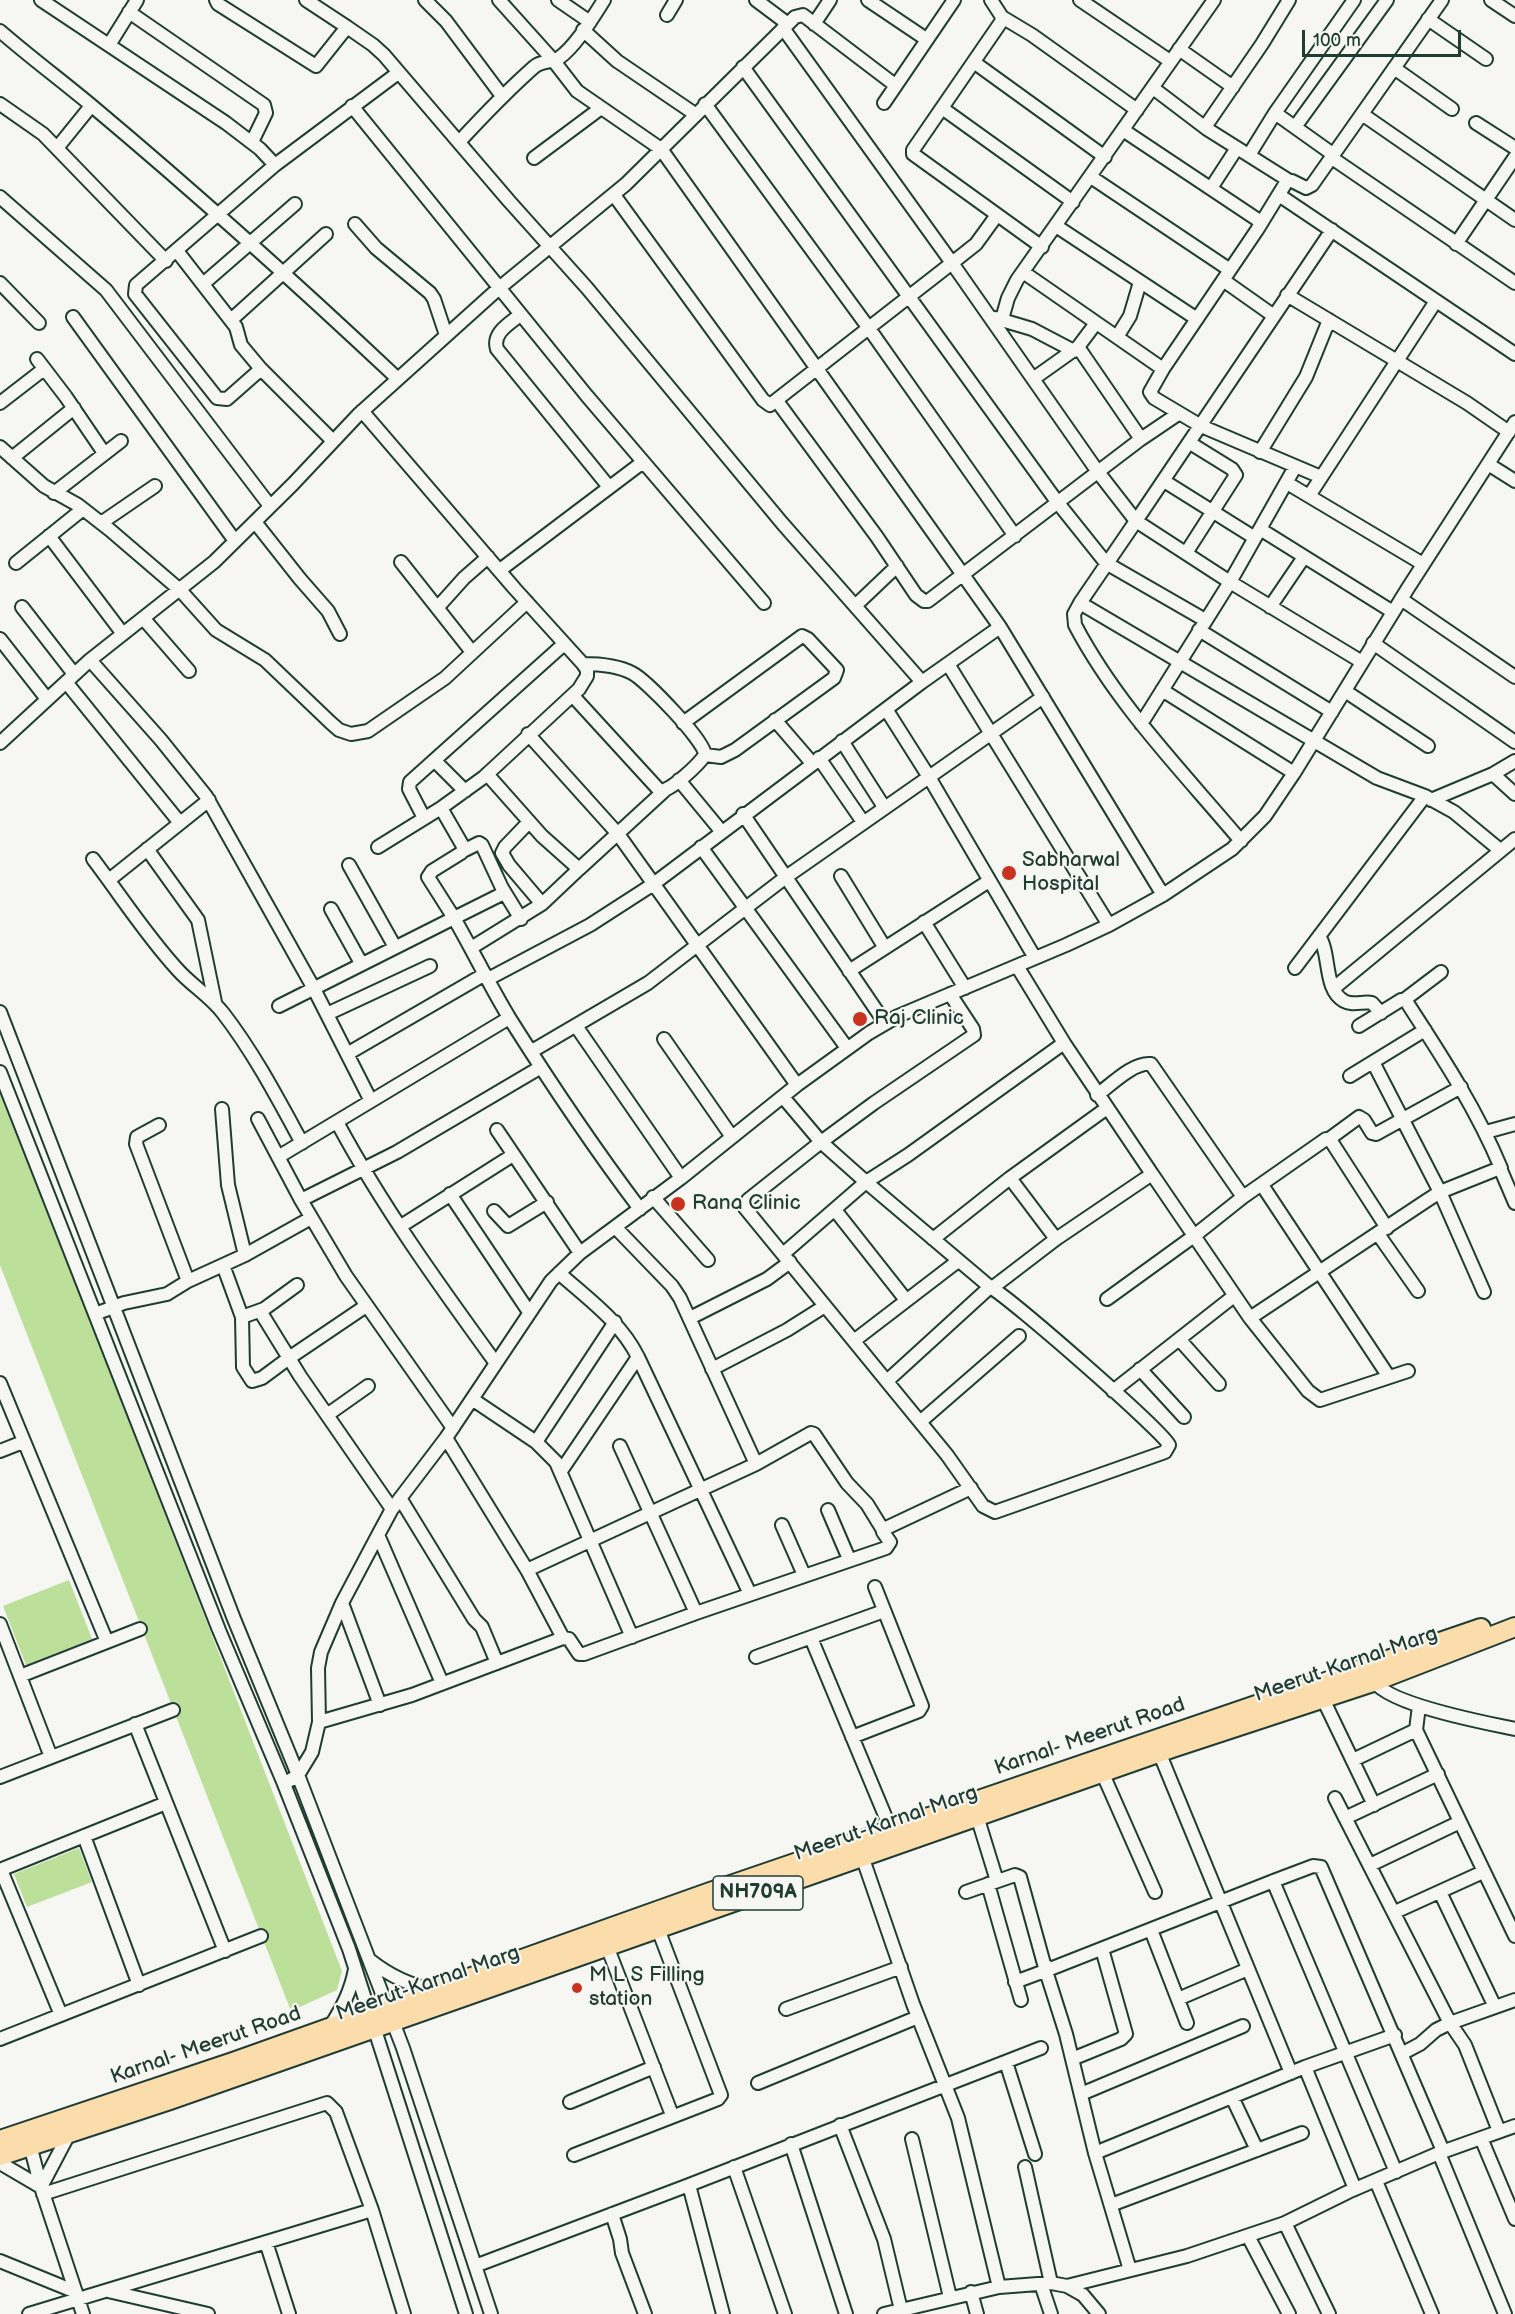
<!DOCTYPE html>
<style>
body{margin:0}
#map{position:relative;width:1515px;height:2314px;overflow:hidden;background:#f6f6f2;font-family:"Balsamiq Sans",sans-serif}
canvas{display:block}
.scale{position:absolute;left:1302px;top:30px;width:159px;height:27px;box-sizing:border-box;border:3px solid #1f3d34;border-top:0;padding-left:8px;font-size:18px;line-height:21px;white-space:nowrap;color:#1f3d34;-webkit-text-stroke:4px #f6f6f2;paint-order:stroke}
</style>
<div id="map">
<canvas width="1515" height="2314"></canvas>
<div class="scale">100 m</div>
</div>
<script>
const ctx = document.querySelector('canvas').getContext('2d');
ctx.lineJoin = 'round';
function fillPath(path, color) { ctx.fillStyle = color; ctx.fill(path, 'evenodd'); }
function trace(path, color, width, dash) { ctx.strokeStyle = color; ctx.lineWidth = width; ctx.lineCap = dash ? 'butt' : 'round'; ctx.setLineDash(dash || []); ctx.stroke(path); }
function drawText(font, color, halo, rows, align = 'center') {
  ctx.font = font + ' "Balsamiq Sans",sans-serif'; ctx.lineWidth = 4.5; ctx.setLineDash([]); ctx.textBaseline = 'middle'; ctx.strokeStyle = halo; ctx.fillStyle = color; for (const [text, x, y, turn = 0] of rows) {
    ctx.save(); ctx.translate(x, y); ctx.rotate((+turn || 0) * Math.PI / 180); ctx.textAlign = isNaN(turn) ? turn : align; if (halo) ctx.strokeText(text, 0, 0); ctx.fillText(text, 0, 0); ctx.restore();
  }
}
fillPath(new Path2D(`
 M0 1089 342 1971 337 1990 291 2011 0 1265Z
 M69 1580 92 1639 26 1665 3 1606Z
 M79 1848 92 1882 27 1907 14 1874Z`), '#bcdf99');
const minor = new Path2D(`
 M41 0 226 123 260 149 275 165
 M216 0 218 4 316 66 347 27 306 0
 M425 0 446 21 502 96
 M499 0 553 60 577 91 661 149 1000 627 922 682
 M558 0 590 22
 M756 0 788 24
 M868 0 926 39
 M991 0 1002 17 1001 22 913 150V154L1042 247
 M1080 0 1170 61
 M1491 0 1515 16
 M129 12 264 105 266 113 252 142
 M667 15 676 0
 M1002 17 1032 35 1137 110
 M1428 19 1486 59
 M814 24 830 0
 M347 27 373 45 384 55 509 201 587 288 782 523 922 682 652 885 590 925 488 979
 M583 30 617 61 695 114
 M0 31C30 57 62 81 92 106 197 194 298 285 398 379
 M109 45 137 0
 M1179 49 1233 87
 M975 63 1105 157
 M743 67 1058 503 1106 563 1205 620
 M1394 68 1452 109
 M1153 88 1207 129 1288 180
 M884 103 954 0
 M0 104 43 134 166 261
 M705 104 868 327 1015 536
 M352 106 587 396 764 603
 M942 108 1073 202
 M1275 113 1334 155
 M1362 114 1515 220
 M1476 123 1515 148
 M1205 127 1262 44 1289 0
 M1295 127 1387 0
 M1123 130 1261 222
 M459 142C483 116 507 91 534 67 542 60 551 63 559 58 576 46 593 17 604 0
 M57 148 91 106
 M1249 155 1275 113 1354 0
 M534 158 601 108
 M1332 158 1515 283
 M1091 177 1230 270
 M1211 188 1237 148
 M614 195 763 400 770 405 952 263 783 28
 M1279 195 1515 354
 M0 197 106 290 270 506
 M997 215 976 244 952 263 1098 472 1136 521 1080 603 1074 614 1075 625C1117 705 1183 772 1241 841
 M355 224 376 248 430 293 434 299 446 335
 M1056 226 1197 319
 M1332 230 1136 521 1230 582 1362 662
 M1456 244 1515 157
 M177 251 236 327 241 345 261 369 332 440
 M1023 272 1163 369
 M1223 280 1274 316
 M0 283 39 323
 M203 284 295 204
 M1287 295 1467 403 1509 432
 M520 315C509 324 492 333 497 349L609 487
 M73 317 235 541
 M995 318 1032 329 1074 351
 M1002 319 1008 298 1017 280 1214 0
 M231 320 326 234
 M1117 337 1130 316 1140 282
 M37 359 66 397 104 453
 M261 369 227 399 217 398 135 294 136 285 275 165 398 73
 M1033 379 1078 347 1096 323
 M777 401 877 537 916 595 924 601H928L1141 439 1078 347
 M0 403 44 369
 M362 411 515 589 583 664 587 670V676L579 689 484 777 441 808 378 847
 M1141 439 1178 414
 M0 447 44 486 78 505 110 530 180 590 216 630 265 660 331 723 339 730 351 734 368 731 445 678 527 602
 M1260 452 1306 377 1329 320
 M12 458 74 408
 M1488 464 1515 481
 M1321 477 1201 426 1154 398 1150 392 1163 369 1257 230 1287 181H1292L1306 188 1312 185 1442 0
 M1164 481 1255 538
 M1287 483 1423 564
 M54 493 121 441
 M1309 496 1436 301
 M255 522 300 579 328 611 340 634
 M101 523 155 486
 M1260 529 1393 612
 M49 536 123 634
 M1186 553 1236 475 1232 469 1190 443
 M401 562 472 652
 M16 563 83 509
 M500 570 643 462
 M1401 599 1515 677
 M1080 603 1377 778 1425 796 1454 812 1500 850
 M855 606 897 566
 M22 607 74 674
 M438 607 464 578 488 557
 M1270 607 1304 557
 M143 618 189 671
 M1000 627 1163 895
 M1199 630 1332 712
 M0 639 47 699
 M1373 643 1515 742
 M90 660 161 740 206 796 313 987 371 1101
 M948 664 1109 925
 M66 682 180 823
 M1162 690 1294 773
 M1345 691 1428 746
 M573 696 660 791C672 790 698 765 705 755 705 741 646 680 632 673 617 665 599 664 583 664
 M775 720 812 763
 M683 723 802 636 808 639 837 670 834 678 735 750 721 757 705 755
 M1141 724 1230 582 1295 467
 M528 734 618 834 797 1085
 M842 741 884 807
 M0 743 90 660 214 562 293 484 358 415 498 289 626 184 795 17 803 15 895 85
 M819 758 863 822
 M435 761 465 791
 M487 774 542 836 579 869 664 791
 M1493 774 1515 794
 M679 780 721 831
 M1431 800 1493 774 1515 761
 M743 814 885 1023
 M424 818 409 789 410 782 564 644
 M529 822 505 847 502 853 509 865 542 904
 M701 847 847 1048
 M147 849 198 920 215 1002
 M463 851 479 843 482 845 502 888 521 919
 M93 859C121 896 146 935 177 969 191 985 210 996 223 1013 254 1053 278 1099 302 1143
 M349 865 395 947
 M841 876 885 948
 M109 880 209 800
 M504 893 454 918C473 951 490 986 510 1019 551 1084 594 1148 640 1209
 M331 909 361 963
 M924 922 965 988
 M1319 936C1331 954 1323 989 1344 1001 1352 1006 1364 1001 1372 1003L1381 1013
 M471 948 542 904 579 869
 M1035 958 929 777 1043 697
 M1017 966 1064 1043 1152 1174 1056 1239
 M1295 968 1425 796
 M849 971 989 881
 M1334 988 1515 839
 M1404 1000 1441 972
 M279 1006 454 918 428 877 432 871 461 853 464 848 441 808
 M0 1012 234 1619 298 1775 403 2048 491 2314
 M327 1014 430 966
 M576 1026 681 1178
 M1359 1026 1401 1000 1406 1001C1441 1055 1476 1108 1501 1168
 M664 1039 732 1137
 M532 1051 648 983 786 877 929 777 886 709
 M347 1054 485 974
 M1373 1062 1440 1192 1484 1292
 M0 1072 219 1630 284 1784 349 1949 466 2314
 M1350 1076 1425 1030
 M1097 1095C1112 1084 1133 1062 1151 1064L1243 1197
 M783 1097 821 1142 874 1103 974 1035 973 1029 950 994
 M222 1109 228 1185 245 1255
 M258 1119 301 1200 346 1276 453 1428
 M337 1122C382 1206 439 1285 495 1362
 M159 1125 137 1137 136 1144 188 1281
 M497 1130 580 1253
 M1486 1132 1515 1124
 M1329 1139 1359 1117 1364 1120 1372 1133 1376 1134 1461 1087
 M278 1157 509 1018
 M1152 1174 1250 1318 1426 1201 1440 1192 1500 1168 1515 1203
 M1010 1178 1107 1108
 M1262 1185 1389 1377
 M450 1194 529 1312
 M653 1197 708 1260
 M301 1200 397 1152 541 1067
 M835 1210 906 1300
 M494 1211 508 1226 547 1202
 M401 1226 513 1155
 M1378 1234 1418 1291
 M933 1239 1010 1178 1056 1239 992 1288
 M783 1254 866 1182 821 1142 748 1200 745 1208 947 1455 983 1506 995 1512 1165 1452 1169 1445C1164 1432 1008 1296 990 1287L887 1381
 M223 1265 242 1317 243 1367 252 1381 262 1378 289 1358 366 1306
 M559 1273C588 1299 620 1321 638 1357L561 1471
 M990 1287 866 1182 908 1155 1064 1043
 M1107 1299 1194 1236 1243 1197 1326 1139 1331 1141 1387 1228
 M260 1311 300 1376 392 1509
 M95 1314 124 1303 167 1294 188 1281 245 1255 311 1218
 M242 1317 264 1309 297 1285
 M690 1318 767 1279 790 1262
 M1250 1318 1308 1391 1320 1400 1408 1371
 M1179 1339 1219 1384
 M855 1340 958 1261
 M638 1357 750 1594
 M712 1369 787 1330 825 1306
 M1140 1369 1184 1417
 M0 1383 107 1642
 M1113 1391 1234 1296
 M472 1399 536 1442 556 1462 632 1637
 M327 1415 368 1386
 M920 1422 1019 1336
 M446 1438 527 1570 563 1638
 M536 1442 615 1322
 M620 1446 696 1613
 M0 1451 23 1442
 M756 1464 811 1433 814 1434 847 1483 867 1504 883 1530
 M400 1498 474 1619 482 1627 497 1663
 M828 1510 849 1559
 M782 1525 804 1575
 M378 1535 442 1683
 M527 1570 756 1464 680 1298 672 1286 616 1228
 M342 1603 380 1705
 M0 1624 51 1757
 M811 1638 891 1830
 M756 1657 884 1611
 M20 1676 140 1629
 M1372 1678C1382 1704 1487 1723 1515 1729
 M1323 1699 1374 1805
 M1419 1706 1416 1730 1515 1936
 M319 1722 412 1695 563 1638 569 1639 579 1654H584L696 1613 886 1548 890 1542 883 1532 884 1529 971 1488
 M135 1724 225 1951
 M852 1737 919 1711 922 1706 875 1587
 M1159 1752 1291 2073
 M1353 1760 1416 1730
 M1102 1772 1155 1892
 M0 1777 173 1710
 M284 1784 298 1775 312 1752 319 1722 318 1668 321 1652 342 1603 378 1535 392 1509 446 1438 551 1281 580 1253 681 1178 797 1085 869 1033 898 1016 1066 945 1109 925 1163 895 1232 849 1265 816 1294 773 1408 588 1515 422
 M1335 1798 1450 2023 1465 2045 1499 2131
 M977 1816 997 1881
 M1345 1818 1438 1774
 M84 1836 139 1985
 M862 1856 913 2004 958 2118 999 2287
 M1370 1865 1460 1822
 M0 1870 166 1803
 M1 1870 61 2015
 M1273 1881 1396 2172
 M988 1884 1021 2000
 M966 1892 1015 1875 1020 1877 1044 1964 1050 1969 1276 1880 1313 1866 1321 1867 1443 2151
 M1440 1892 1495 2007
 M1395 1912 1483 1872
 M1151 1930 1187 2023
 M607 1946 672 2115
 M371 1961C390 1976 409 1985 433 1990
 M1046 1971 1066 2034 1095 2153 1130 2270
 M1015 1982 1050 1969
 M1178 1999 1248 1969
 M786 2009 901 1967
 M330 2027C342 2008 351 1991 355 1969
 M0 2039 261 1936
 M1403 2053 1420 2044 1436 2030 1450 2023 1515 2000
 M1072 2059 1121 2039 1126 2034 1102 1949
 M1006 2062 1035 2154
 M1305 2067 1355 2189
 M758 2083 918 2017
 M1081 2094 1243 2026
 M1232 2097 1257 2150
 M570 2102 654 2067
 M840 2125 884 2239 901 2310
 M1481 2138 1515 2219
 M912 2139 950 2297
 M791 2144 846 2314
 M30 2145 41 2187 83 2314
 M1095 2153 1305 2067 1395 2035
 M1439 2153 1505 2314
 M574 2155 718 2099 721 2095 658 1929
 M0 2163 41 2187 70 2132
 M734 2167 785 2314
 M1025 2167 1051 2283
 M1376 2181 1432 2314
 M689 2185 1041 2048
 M43 2194 327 2103 336 2112 372 2210 404 2314
 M1111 2205 1302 2133
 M612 2214 620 2239 622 2253 645 2314
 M1285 2223 1329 2314
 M1248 2236 1289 2314
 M266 2242 289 2314
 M0 2261 76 2292
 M475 2266 689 2185 723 2314
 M1041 2284 1051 2314
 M1067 2286 1187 2256 1285 2223 1348 2192 1439 2153 1515 2126
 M108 2291 208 2314
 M971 2292 977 2314
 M29 2314 372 2210
 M884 2314 999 2287 1051 2283 1067 2286 1083 2295 1099 2314`);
const highway = new Path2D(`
 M0 2140 233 2062 710 1892 1481 1628
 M0 2156 170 2100 1172 1748 1373 1682 1515 1627`);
trace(minor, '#1f3d34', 16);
trace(highway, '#1f3d34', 22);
trace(minor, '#f6f6f2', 12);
trace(highway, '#fbddab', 18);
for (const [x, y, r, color] of [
 [1009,873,8,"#c8321e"],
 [860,1019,8,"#c8321e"],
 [678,1204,8,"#c8321e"],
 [577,1988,6,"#c8321e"]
]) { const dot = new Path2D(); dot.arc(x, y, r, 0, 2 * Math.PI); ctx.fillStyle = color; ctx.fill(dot); trace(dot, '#f6f6f2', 2); }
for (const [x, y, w] of [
 [758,1893,90]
]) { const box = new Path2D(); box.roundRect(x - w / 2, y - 17, w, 34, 4.5); ctx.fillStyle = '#f6f6f2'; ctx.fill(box); trace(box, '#1f3d34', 1.5); }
drawText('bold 20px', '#1f3d34', null, [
 ["NH709A",758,1893]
]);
drawText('21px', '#1f3d34', '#f6f6f2', [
 ["Sabharwal",1022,861],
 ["Hospital",1022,885],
 ["Raj Clinic",874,1019],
 ["Rana Clinic",692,1204],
 ["M L S Filling",589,1976],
 ["station",589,2000]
], 'left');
drawText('21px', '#1f3d34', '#f6f6f2', [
 ["Meerut-Karnal Marg",1346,1665,-19],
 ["Karnal- Meerut Road",1090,1737,-19],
 ["Meerut-Karnal Marg",886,1824,-19],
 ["Meerut-Karnal Marg",428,1984,-19],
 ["Karnal- Meerut Road",206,2046,-19]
]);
</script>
